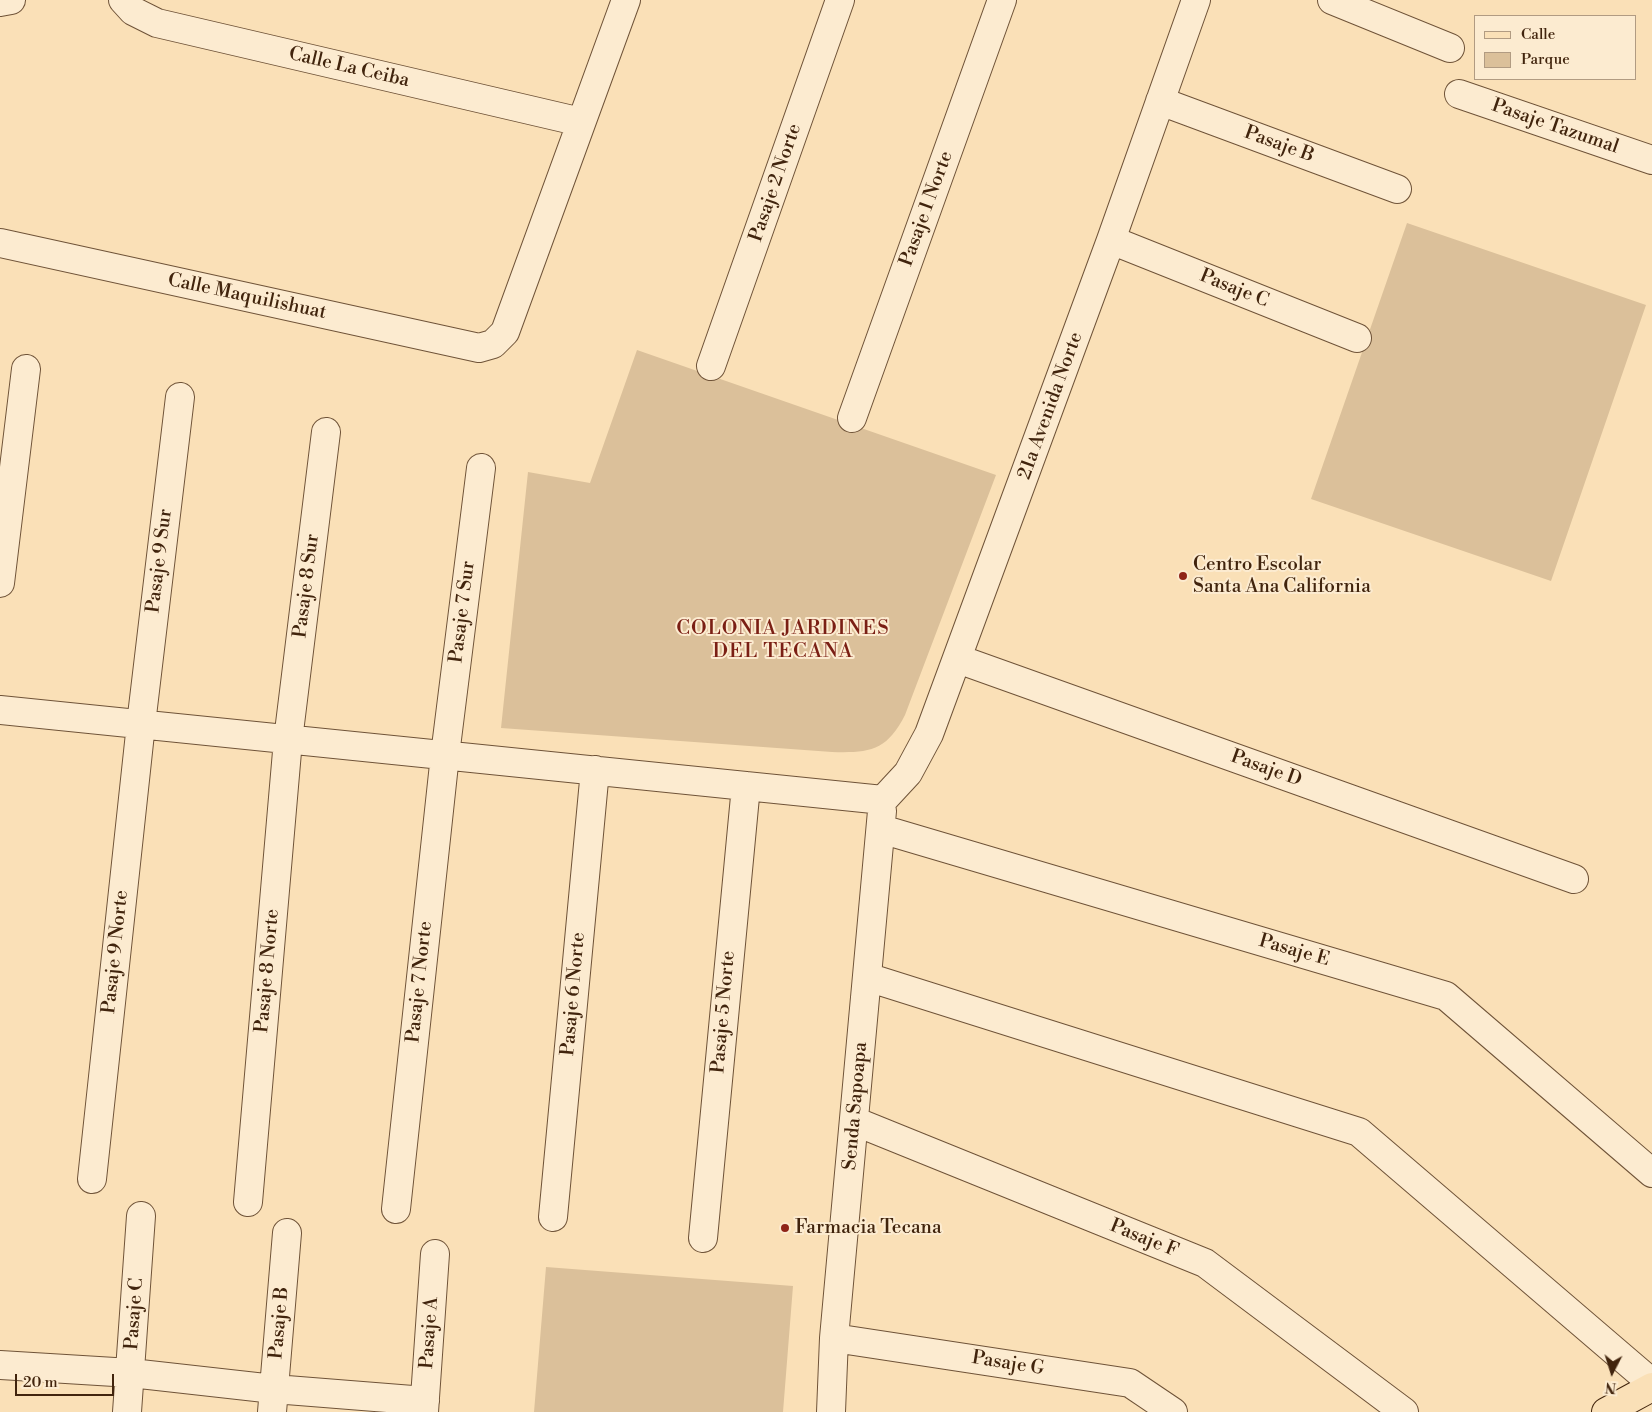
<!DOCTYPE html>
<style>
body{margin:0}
#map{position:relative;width:1652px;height:1412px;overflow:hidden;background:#fae0b7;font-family:"Libre Bodoni",serif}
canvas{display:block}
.legend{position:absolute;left:1474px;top:15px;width:162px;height:65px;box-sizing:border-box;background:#fcebd0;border:1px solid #b19b82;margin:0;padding:6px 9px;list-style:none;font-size:15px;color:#41240d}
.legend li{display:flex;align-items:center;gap:10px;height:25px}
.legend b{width:25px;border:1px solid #b19b82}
.north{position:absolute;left:1587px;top:1347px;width:50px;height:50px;-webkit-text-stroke:4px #fcebd0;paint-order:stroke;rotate:185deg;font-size:14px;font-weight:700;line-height:20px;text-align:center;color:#41240d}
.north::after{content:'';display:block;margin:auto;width:18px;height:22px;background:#41240d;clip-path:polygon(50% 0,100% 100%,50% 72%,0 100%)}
.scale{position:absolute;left:15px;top:1374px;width:99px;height:22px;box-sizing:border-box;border:2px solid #41240d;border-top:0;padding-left:6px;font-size:15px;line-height:18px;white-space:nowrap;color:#41240d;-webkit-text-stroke:4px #fcebd0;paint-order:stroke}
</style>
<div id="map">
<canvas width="1652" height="1412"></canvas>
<ul class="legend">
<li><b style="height:6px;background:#fae0b7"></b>Calle</li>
<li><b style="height:14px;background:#dbc09a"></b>Parque</li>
</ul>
<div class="north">N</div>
<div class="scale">20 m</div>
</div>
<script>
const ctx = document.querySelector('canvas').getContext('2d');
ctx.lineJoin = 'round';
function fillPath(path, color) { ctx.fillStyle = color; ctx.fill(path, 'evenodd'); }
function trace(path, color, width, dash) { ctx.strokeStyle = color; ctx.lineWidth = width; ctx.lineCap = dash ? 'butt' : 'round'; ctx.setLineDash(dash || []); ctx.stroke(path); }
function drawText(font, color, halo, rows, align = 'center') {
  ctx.font = font + ' "Libre Bodoni",serif'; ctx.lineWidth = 4; ctx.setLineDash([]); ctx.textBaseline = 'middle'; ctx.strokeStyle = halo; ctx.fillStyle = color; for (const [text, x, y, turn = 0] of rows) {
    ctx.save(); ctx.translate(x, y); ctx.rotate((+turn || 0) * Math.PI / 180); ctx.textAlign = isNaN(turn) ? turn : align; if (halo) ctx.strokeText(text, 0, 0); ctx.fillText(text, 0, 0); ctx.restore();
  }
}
fillPath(new Path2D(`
 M1407 223 1646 305 1551 581 1311 499Z
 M637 350 996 475 905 715C887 751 869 753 832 752L501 728 528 472 590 483Z
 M546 1267 793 1286 783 1412H534Z`), '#dbc09a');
const minor = new Path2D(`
 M123 0 133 11 157 23 581 122
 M1332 0 1450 48
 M0 2 11 0
 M1459 94 1652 160
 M1160 101 1397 189
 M1111 240 1357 338
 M0 243 479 348 493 344 505 332 626 0
 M711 366 840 0
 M852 418 1002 0
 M0 583 26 369
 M958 659 1574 879
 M0 710 883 800
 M883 800 908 773 929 734 1111 240 1196 0
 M881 829 1446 996 1652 1173
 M867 977 1359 1132 1652 1383
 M854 1121 1205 1263 1404 1412
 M92 1179 141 724 180 397
 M248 1202 288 740 326 432
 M396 1209 445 755 481 468
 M553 1217 595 770
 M703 1238 746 786
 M834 1338 1130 1383 1173 1412
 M0 1365 131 1373 274 1389 425 1401
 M127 1412 141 1216
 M272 1412 287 1233
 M424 1412 435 1254
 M831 1412 834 1338 882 811`);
const major = new Path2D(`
 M1606 1412 1652 1387`);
trace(minor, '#6f5338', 30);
trace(major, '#41240d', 30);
trace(minor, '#fcebd0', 28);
trace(major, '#fae0b7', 28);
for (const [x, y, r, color] of [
 [1183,576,5,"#8f2418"],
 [785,1228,5,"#8f2418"]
]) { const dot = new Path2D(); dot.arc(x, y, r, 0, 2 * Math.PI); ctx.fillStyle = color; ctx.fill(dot); trace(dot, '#fcebd0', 2); }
drawText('19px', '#41240d', '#fcebd0', [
 ["Calle La Ceiba",349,68,13],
 ["Pasaje Tazumal",1555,127,19],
 ["Pasaje B",1279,145,20],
 ["Pasaje 2 Norte",776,183,-71],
 ["Pasaje 1 Norte",927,209,-70],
 ["Pasaje C",1234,289,22],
 ["Calle Maquilishuat",247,297,12],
 ["21a Avenida Norte",1051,406,-70],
 ["Pasaje 9 Sur",160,561,-83],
 ["Pasaje 8 Sur",307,586,-83],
 ["Pasaje 7 Sur",463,612,-83],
 ["Pasaje D",1266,769,20],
 ["Pasaje E",1294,951,16],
 ["Pasaje 9 Norte",116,952,-84],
 ["Pasaje 8 Norte",268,971,-85],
 ["Pasaje 7 Norte",420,982,-84],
 ["Pasaje 6 Norte",574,994,-85],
 ["Pasaje 5 Norte",724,1012,-85],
 ["Senda Sapoapa",856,1106,-85],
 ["Pasaje F",1144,1239,22],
 ["Pasaje C",135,1314,-86],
 ["Pasaje B",280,1323,-85],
 ["Pasaje A",430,1333,-86],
 ["Pasaje G",1008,1364,9]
]);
drawText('19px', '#41240d', '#fcebd0', [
 ["Centro Escolar",1193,565],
 ["Santa Ana California",1193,587],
 ["Farmacia Tecana",795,1228]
], 'left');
ctx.letterSpacing = '1px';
drawText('20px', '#7a1f14', '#fcebd0', [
 ["COLONIA JARDINES",783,629],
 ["DEL TECANA",783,652]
]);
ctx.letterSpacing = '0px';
</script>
